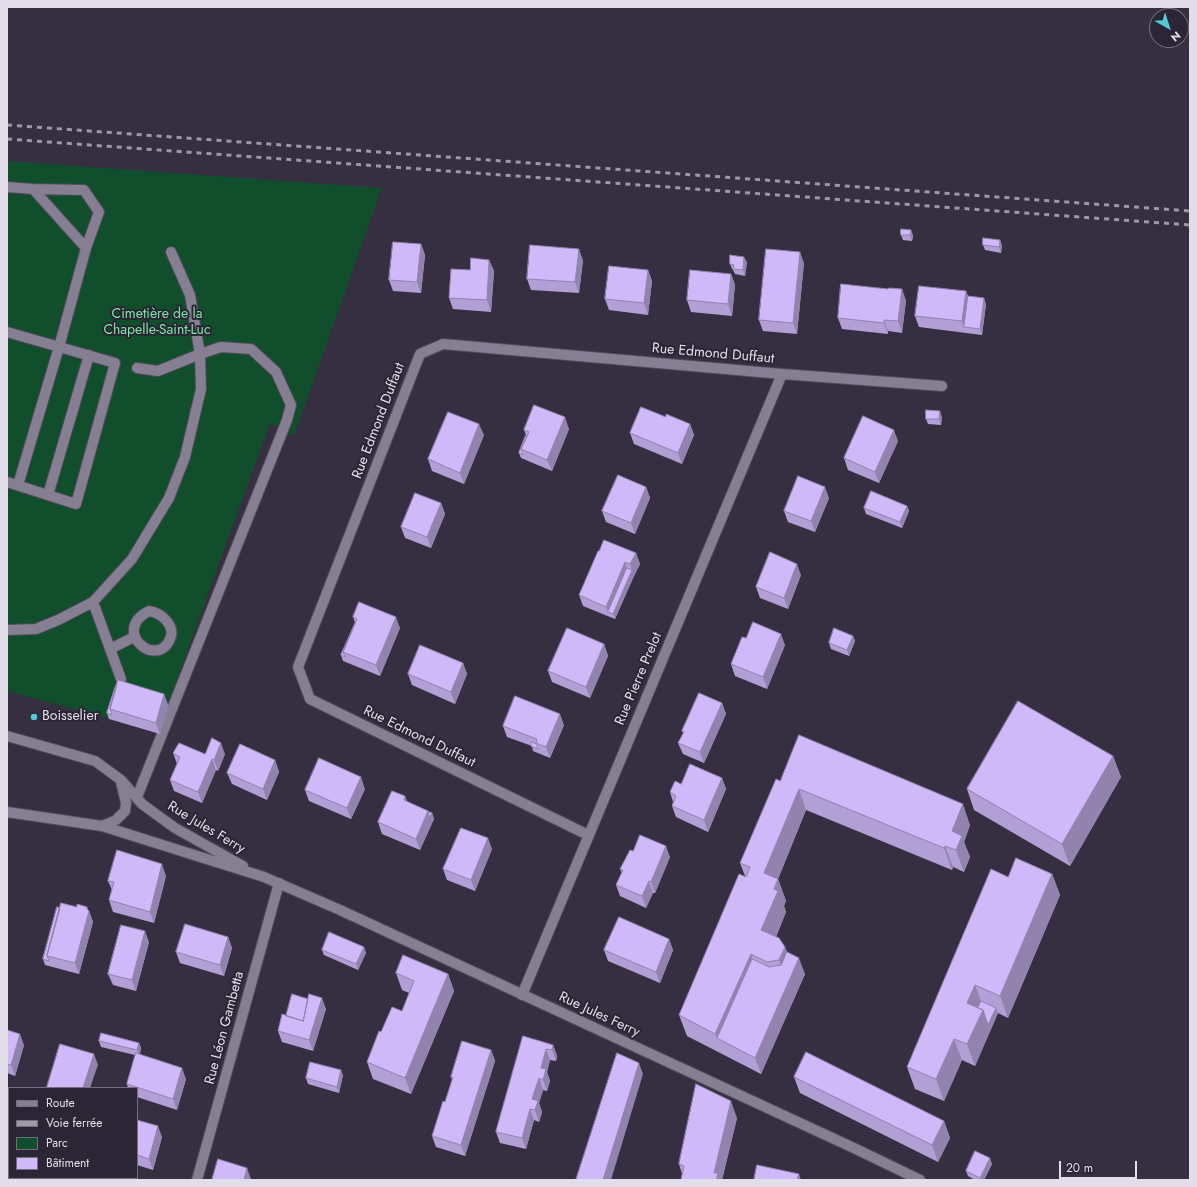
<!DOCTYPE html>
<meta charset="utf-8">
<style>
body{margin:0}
#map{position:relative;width:1197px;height:1187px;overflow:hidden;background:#362f41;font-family:Jost,sans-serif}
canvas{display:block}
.frame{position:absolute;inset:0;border:8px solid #e1dee9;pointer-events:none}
.legend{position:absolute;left:8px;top:1087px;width:130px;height:92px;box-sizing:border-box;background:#2b2536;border:1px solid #746f7e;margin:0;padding:5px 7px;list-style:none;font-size:12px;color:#e1dee9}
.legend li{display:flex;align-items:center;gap:8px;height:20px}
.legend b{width:20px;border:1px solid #746f7e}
.north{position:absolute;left:1149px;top:8px;width:40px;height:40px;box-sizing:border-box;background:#2b2536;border:1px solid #746f7e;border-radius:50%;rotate:141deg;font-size:11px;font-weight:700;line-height:16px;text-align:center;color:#e1dee9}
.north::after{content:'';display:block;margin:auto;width:14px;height:18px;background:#52cbd7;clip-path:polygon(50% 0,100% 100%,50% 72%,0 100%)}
.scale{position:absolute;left:1059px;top:1161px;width:78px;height:18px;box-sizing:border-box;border:2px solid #e1dee9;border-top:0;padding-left:5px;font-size:12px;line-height:14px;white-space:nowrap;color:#e1dee9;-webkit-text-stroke:3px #2b2536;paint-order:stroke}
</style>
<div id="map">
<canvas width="1197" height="1187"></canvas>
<div class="frame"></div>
<ul class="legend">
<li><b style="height:5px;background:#867f93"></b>Route</li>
<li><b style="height:5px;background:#9d99a7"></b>Voie ferrée</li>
<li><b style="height:11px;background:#114e2c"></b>Parc</li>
<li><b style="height:11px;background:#cfb9f9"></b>Bâtiment</li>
</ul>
<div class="north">N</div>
<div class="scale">20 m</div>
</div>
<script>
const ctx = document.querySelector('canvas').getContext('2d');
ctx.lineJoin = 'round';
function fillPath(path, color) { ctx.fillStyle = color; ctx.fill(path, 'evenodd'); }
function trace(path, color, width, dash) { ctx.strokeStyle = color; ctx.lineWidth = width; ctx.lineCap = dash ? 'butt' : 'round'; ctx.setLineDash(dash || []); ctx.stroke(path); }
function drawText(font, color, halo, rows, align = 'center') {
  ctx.font = font + ' Jost,sans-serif'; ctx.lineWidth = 4; ctx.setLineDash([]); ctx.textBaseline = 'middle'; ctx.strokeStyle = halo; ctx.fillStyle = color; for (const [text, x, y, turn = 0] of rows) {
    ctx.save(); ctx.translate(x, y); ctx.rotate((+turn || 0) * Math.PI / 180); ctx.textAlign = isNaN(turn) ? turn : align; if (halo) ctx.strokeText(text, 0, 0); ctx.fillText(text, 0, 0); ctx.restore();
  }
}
fillPath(new Path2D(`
 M7 161 382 188 294 436 270 423 168 705 114 720 7 691Z`), '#114e2c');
const lane = new Path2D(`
 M7 187 33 189 86 248 59 347 18 485
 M33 189 84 190 99 212 86 248
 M7 332 115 363 76 504 7 482
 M137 368 158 371 200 354 221 347 251 349 276 372 291 405 287 420 137 797
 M48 495 89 355
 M93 602 121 679
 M149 611C162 613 176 626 170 639 157 670 110 631 149 611Z
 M7 630 36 629 58 620 93 602 132 559 169 498 185 457 201 389 200 354 190 295 171 252
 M110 649 134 637`);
const street = new Path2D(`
 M588 835 310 699 298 667 420 354 443 344 782 374 942 386
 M522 995 782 374
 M197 1180 279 883`);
const secondary = new Path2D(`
 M7 736 95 761 121 780 142 804 175 828 243 866
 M7 812 102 826 264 877 340 910 856 1149 920 1180
 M102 826 116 820 125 811 126 803 121 782`);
trace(lane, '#504b59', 12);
trace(street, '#504b59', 12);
trace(secondary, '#504b59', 12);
trace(lane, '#867f93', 10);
trace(street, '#867f93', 10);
trace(secondary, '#867f93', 10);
trace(new Path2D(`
 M7 125 1190 211
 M7 139 1190 225`), '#9d99a7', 3, [5, 5]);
fillPath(new Path2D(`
 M911 230 913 236 912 241 903 240 901 235Z
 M1000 240 1002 246 1001 253 985 250 983 245Z
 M421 244 425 255 421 293 393 291 389 280Z
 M489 260 494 271 491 312 453 309 449 298 470 270Z
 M583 260 579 293 531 290 527 279Z
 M747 262 745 276 735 274 733 270 732 269 730 264Z
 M804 263 797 334 763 331 759 320Z
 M648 270 652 281 648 315 609 310 605 299Z
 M731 274 735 285 732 316 691 312 687 300Z
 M966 291 968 296 986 304 982 335 919 327 915 316Z
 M906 300 902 333 888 331V334L842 329 838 318Z
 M666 417 690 424 694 435 682 464 634 444 630 433Z
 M942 417 941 425 928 424 926 419Z
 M569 429 552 471 521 458 519 453 526 435 524 430Z
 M484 435 464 484 432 471 428 459Z
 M898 441 879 483 848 470 844 458Z
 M646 487 650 498 635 534 606 522 602 511Z
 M829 498 815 532 788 522 784 511Z
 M441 503 445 514 431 548 405 538 401 527Z
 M907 506 909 511 902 528 866 514 864 508Z
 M636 553 640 564 634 576 615 619 583 606 579 595Z
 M801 575 788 609 760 598 756 587Z
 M353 617 400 628 380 676 343 661 341 655 355 623Z
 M853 636 855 641 849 656 831 649 829 643Z
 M746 638 785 645 767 689 735 676 731 664Z
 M604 644 608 656 590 698 552 682 548 671Z
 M463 663 467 674 455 704 412 685 408 674Z
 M116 685 164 694 168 705 160 734 109 719 107 713Z
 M722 703 726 714 704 763 683 754 678 743 683 733 682 731Z
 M564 725 550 758 533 751 532 746 507 737 503 726Z
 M173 753 205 754H225L218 771 216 770 202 803 174 791 170 780 177 764Z
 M1113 756 1121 777 1070 866 974 810 967 789Z
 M275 760 279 772 267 800 232 784 227 773Z
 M722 778 726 789 708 832 676 817 672 806 673 802 670 792 681 784Z
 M780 781 970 825 964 842 970 857 964 872 953 867 952 870 806 810 778 879 786 901 784 906 786 912 776 937 785 947 787 952 805 974 761 1074 687 1036 679 1015 745 876 740 863Z
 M365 789 351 819 309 801 305 790Z
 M405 796 407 802 432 813 434 819 420 850 382 834 378 822Z
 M492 849 475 891 447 880 443 869Z
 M633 851 670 857 655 893H653L646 908 620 896 616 885 622 873 620 869Z
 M1052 874 1060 895 1008 1018 998 1013 975 1066 962 1060 944 1101 915 1089 907 1067Z
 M166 876 154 923 113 912 109 900 112 890 108 881Z
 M77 907H87L88 910 89 911 93 922 79 974 45 965 43 959Z
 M228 937 232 948 224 976 180 963 176 952Z
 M669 939 673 950 660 983 608 961 604 950Z
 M149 942 136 991 113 985 108 974Z
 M364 947 366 953 358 970 324 955 322 950Z
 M396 973 448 974 454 991 411 1094 373 1079 367 1062 381 1032 402 1011 409 993 402 990Z
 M326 1009 313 1051 282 1042 278 1031 286 1016Z
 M7 1030 24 1045 15 1076 7 1073Z
 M523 1036 553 1045 557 1056 556 1061 550 1060 547 1072 550 1081 547 1091 543 1090 539 1103 542 1112 539 1122 534 1120 526 1149 500 1143 496 1132Z
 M99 1041 139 1043 141 1048 140 1054 186 1079 177 1110 137 1097V1088H128L127 1084 135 1055 101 1047Z
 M491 1050 495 1061 465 1156 436 1147 432 1136 445 1102 452 1080 451 1077Z
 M343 1075 339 1093 308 1084 306 1078Z
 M794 1077 944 1121 950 1138 938 1162 800 1093Z
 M737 1118 722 1180H681L682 1174 679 1164Z
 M137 1120 162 1137 153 1170 137 1165Z
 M992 1164 984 1180H975L968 1176 966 1171Z`), '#b29fd6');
fillPath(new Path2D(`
 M911 230 913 236 912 241 910 235Z
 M1000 240 1002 246 1001 253 999 247Z
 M421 244 425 255 421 293 417 282Z
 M579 249 583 260 579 293 575 282Z
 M800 252 804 263 797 334 793 323Z
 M744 257 747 262 745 276 743 270Z
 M489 260 494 271 491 312 487 300Z
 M648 270 652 281 648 315 644 303Z
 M731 274 735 285 732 316 728 304Z
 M902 289 906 300 902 333 898 321Z
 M966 291 970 302 964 327 962 321Z
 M984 298 986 304 982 335 980 329Z
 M884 320 888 331V334L884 323Z
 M940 411 942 417 941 425 939 419Z
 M565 417 569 429 552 471 547 460Z
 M479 424 484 435 464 484 460 473Z
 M690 424 694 435 682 464 678 453Z
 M894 430 898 441 879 483 875 472Z
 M646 487 650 498 635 534 631 523Z
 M825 487 829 498 815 532 811 521Z
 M441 503 445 514 431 548 427 537Z
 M907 506 909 511 902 528 900 522Z
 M636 553 640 564 634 576 615 619 613 614 632 570 630 564Z
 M625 562 629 573 608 612 606 607Z
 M797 564 801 575 788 609 784 598Z
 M396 617 400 628 380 676 376 665Z
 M781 634 785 645 767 689 763 677Z
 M853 636 855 641 849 656 847 650Z
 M604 644 608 656 590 698 586 687Z
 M463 663 467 674 455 704 451 692Z
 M164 694 168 705 160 734 156 723Z
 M722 703 726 714 704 763 700 752Z
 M560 714 564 725 550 758 546 747Z
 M221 743 225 754 218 771 214 760Z
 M1113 756 1121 777 1070 866 1062 844Z
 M212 759 216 770 202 803 198 792Z
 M275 760 279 772 267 800 263 789Z
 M361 777 365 789 351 819 347 808Z
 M722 778 726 789 708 832 704 820Z
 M799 789 806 810 772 894 764 873Z
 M405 796 409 807 404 800Z
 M963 804 970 825 964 842 970 857 964 872 956 850 952 831Z
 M428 811 432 813 434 819 420 850 416 839Z
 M488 838 492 849 475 891 471 880Z
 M666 846 670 857 655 893 651 882Z
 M945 846 953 867 952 870 944 848Z
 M162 864 166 876 154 923 150 912Z
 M1052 874 1060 895 1008 1018 1000 996Z
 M778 879 786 901 784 906 786 912 769 952 761 930 774 889Z
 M649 881 653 893 646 908 642 896Z
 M87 907 89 912V911L93 922 79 974 75 963Z
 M145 931 149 942 136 991 132 980Z
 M228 937 232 948 224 976 220 965Z
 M669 939 673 950 660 983 656 972Z
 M364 947 366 953 358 970 356 964Z
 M785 947 793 969 787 981 779 960Z
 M751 954 758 975 717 1038 715 1034Z
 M799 958 805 974 761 1074 755 1058Z
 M448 974 454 991 411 1094 405 1078Z
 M975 985 983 1007 976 1021 967 1003Z
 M322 998 326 1009 313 1051 309 1040Z
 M996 1008 998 1013 975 1066 967 1044 983 1010Z
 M20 1034 24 1045 15 1076 11 1065Z
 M954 1039 962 1060 944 1101 936 1079Z
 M139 1043 141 1048 139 1056 137 1050Z
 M553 1045 557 1056 556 1061 552 1050Z
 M546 1049 550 1060 547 1072 550 1081 547 1091 543 1080 541 1068Z
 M491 1050 495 1061 465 1156 461 1145Z
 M94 1054 98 1065 90 1088H83Z
 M639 1063 643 1074 611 1180H603Z
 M182 1068 186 1079 177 1110 173 1099Z
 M341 1070 343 1075 339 1093 337 1087Z
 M539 1078 543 1090 539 1103 542 1112 539 1122 535 1110 532 1099Z
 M731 1101 737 1118 722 1180H716L714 1173Z
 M530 1109 534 1120 526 1149 522 1138Z
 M944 1121 950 1138 938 1162 932 1145Z
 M158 1126 162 1137 153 1170 149 1159Z
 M990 1158 992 1164 984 1180H981L980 1178Z
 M247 1168 251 1179V1180H244Z
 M799 1174 801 1180H797Z
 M57 1178H64V1180H56Z`), '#9182ae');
const building = new Path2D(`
 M901 229 911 230 910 235H901Z
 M983 238 1000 240 999 247 983 245Z
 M393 242 421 244 417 282 389 280Z
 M530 245 579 249 575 282 527 279Z
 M766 249 800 252 793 323 759 320Z
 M730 255 744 257 743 270 733 269 734 265 730 264Z
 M471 258 489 260 487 300 449 298 451 269 470 270Z
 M609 266 648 270 644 303 605 299Z
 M690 270 731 274 728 304 687 300Z
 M841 284 888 289 889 288 902 289 898 321 884 320V323L838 318Z
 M919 286 966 291 962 321 915 316Z
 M968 296 984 298 980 329 964 327Z
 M534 405 565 417 547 460 521 449 529 432 524 430Z
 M641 407 666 417V414L690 424 678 453 630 433Z
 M926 410 940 411 939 419H926Z
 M448 412 479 424 460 473 428 459Z
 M863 416 894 430 875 472 844 458Z
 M526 435 527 436 521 449 523 455 519 453Z
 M618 475 646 487 631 523 602 511Z
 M798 476 825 487 811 521 784 511Z
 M871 491 907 506 900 522 864 508Z
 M415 493 441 503 427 537 401 527Z
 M604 540 636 553 630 564 625 562 606 607 579 595 598 551H599Z
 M770 552 797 564 784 598 756 587Z
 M627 568 632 570 613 614 608 612Z
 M359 602 396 617 376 665 343 652 357 619 353 617Z
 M753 622 781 634 763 677 731 664 742 637 746 638Z
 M355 623 343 652 345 657 341 655Z
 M567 628 604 644 586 687 548 671Z
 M834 628 853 636 847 650 829 643Z
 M420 645 463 663 451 692 408 674Z
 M118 680 164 694 156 723 110 709Z
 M116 685H117L110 709 112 715 107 713Z
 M699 693 722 703 700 752 678 743 684 732 682 731Z
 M515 696 560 714 546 747 536 743 537 739 503 726Z
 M1018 701 1113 756 1062 844 967 789Z
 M799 735 963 804 952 831 962 836 956 850 945 846 944 848 799 789 764 873 778 879 774 889 778 891 761 930 779 938 785 947 779 960 767 962 751 954 715 1034 679 1015 739 874 746 877 750 867 740 863 776 779 780 781Z
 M212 738 221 743 214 760 212 759 198 792 170 780 180 757 173 753 179 743 205 754Z
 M532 742 536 744 538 749 531 746Z
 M240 744 275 760 263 789 227 773Z
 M319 758 361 777 347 808 305 790Z
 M690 764 722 778 704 820 672 806 676 796 670 792 675 781 681 784Z
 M392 791 405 796 404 800 428 811 416 839 378 822Z
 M428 812 432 813 430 817Z
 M461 828 488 838 471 880 443 869Z
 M640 835 666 846 651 882 649 881 642 896 616 885 623 870 620 869 630 850 633 851Z
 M117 850 162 864 150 912 109 900 114 882 108 881Z
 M1016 858 1052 874 1000 996 975 985 967 1003 983 1010 967 1044 954 1039 936 1079 907 1067 991 869 1008 877Z
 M61 903 77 907V904L87 907V909L89 911 75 963 47 956Z
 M57 907 60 908 47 956 49 961 43 959Z
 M619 917 669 939 656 972 604 950Z
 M185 924 228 937 220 965 176 952Z
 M121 925 145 931 132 980 108 974Z
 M329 932 364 947 356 964 322 950Z
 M787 952 799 958 755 1058 717 1038 752 959 769 967 781 965Z
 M403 955 448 974 405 1078 367 1062 379 1031 381 1032 392 1007 402 1011 414 981 396 973Z
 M292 994 308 999 303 1021 286 1016Z
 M309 994 322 998 309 1040 278 1031 282 1014 303 1021Z
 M981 1001 996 1008 988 1025 983 1010 978 1008Z
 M7 1030 20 1034 11 1065 7 1064Z
 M101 1033 139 1043 137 1050 99 1041Z
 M523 1036 553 1045 552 1050 546 1049 541 1068 546 1069 543 1080 539 1078 532 1099 538 1101 535 1110 530 1109 522 1138 496 1132Z
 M462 1041 491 1050 461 1145 432 1136 443 1101 445 1102 453 1077H451Z
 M60 1044 94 1054 83 1088H49L47 1087Z
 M806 1052 944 1121 932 1145 794 1077Z
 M136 1053 182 1068 173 1099 127 1084Z
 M617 1053 639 1063 603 1180H576Z
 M310 1062 341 1070 337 1087 306 1078Z
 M696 1084 731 1101 714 1173H718L716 1180H681L684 1166 679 1164Z
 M137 1120 158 1126 149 1159 137 1155Z
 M975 1151 990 1158 980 1178 966 1171Z
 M9 1153V1178H57L56 1180H12L7 1178V1159Z
 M218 1159 247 1168 244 1180H212Z
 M757 1165 799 1174 797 1180H754Z`);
fillPath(building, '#cfb9f9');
trace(building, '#9182ae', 1);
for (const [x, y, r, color] of [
 [34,717,4,"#52cbd7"]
]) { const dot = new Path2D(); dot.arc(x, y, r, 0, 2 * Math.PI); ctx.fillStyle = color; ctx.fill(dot); trace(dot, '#2b2536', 1.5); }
drawText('14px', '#79e9a1', '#2b2536', [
 ["Cimetière de la",157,315],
 ["Chapelle-Saint-Luc",157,331]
]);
drawText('14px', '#e1dee9', '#2b2536', [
 ["Rue Edmond Duffaut",713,354,5],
 ["Rue Edmond Duffaut",379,421,-69],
 ["Rue Pierre Prelot",639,679,-67],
 ["Rue Edmond Duffaut",419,737,26],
 ["Rue Jules Ferry",206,828,31],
 ["Rue Jules Ferry",599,1015,25],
 ["Rue Léon Gambetta",225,1028,-75]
]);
drawText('14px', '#e1dee9', '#2b2536', [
 ["Boisselier",42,717]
], 'left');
</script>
